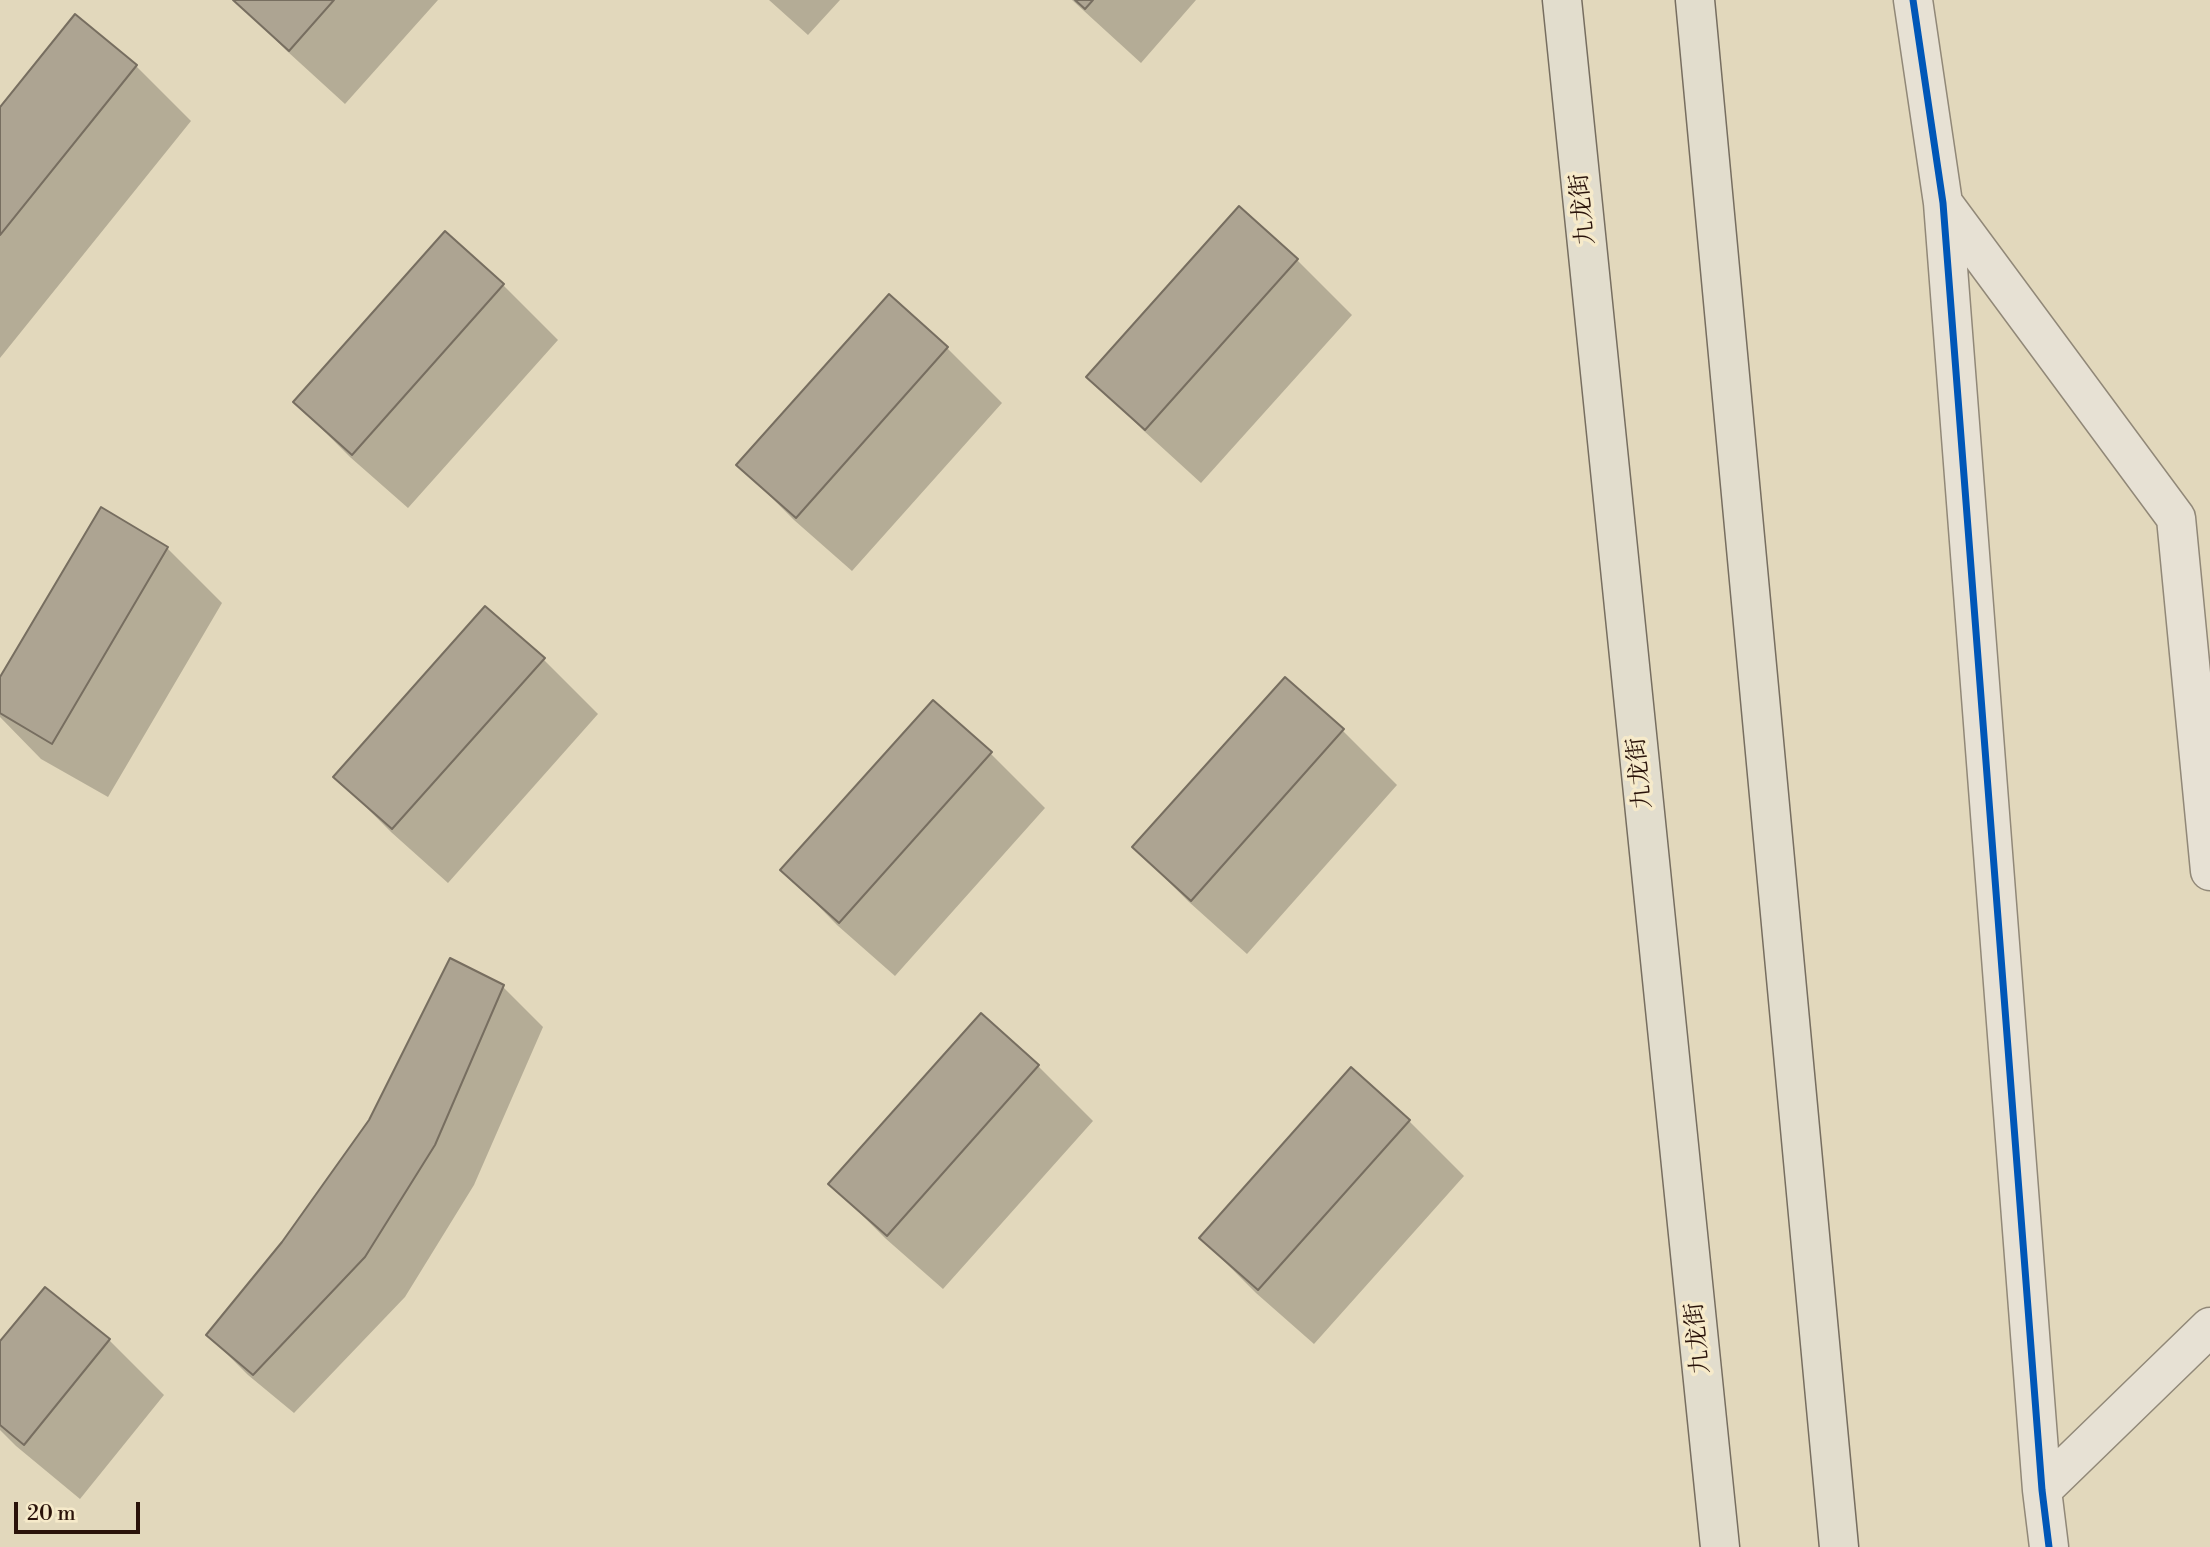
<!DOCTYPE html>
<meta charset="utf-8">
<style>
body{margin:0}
#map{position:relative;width:2210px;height:1547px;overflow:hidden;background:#e2d8bc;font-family:"Libre Bodoni",serif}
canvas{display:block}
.scale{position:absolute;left:14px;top:1502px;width:126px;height:32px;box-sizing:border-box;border:4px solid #2a130a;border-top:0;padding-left:9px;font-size:21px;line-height:24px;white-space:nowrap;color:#2a130a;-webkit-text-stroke:5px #f6eaca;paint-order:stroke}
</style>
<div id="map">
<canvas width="2210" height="1547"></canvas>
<div class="scale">20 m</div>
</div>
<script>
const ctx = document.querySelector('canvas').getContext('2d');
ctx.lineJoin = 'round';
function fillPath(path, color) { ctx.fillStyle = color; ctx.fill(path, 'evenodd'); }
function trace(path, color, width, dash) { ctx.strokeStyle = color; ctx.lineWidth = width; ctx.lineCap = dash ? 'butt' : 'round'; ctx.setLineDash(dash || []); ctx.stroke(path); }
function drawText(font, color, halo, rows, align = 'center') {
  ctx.font = font + ' "Libre Bodoni","Noto Serif SC",serif'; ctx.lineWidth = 7; ctx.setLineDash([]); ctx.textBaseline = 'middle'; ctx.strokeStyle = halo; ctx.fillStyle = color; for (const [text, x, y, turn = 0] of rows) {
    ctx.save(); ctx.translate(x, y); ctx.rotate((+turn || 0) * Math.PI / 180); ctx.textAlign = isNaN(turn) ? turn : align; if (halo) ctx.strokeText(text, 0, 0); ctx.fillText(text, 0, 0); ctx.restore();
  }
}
fillPath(new Path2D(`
 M235 0H438L345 104 288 52Z
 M769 0H840L808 35Z
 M1072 0H1196L1141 63Z
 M136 66 191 121 0 358V110Z
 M1297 260 1352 315 1201 483 1144 431 1089 377Z
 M503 285 558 340 408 508 350 457 295 402Z
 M889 297 947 348 1002 403 852 571 794 520 739 465Z
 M167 548 222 603 108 797 41 759 0 717V681Z
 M486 608 544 660 598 714 448 883 391 832 336 777Z
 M1285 679 1343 731 1397 785 1247 954 1189 902 1134 847Z
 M990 753 1045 808 895 976 837 925 783 870Z
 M503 987 543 1027 474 1185 405 1297 294 1413 248 1375 208 1335Z
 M981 1015 1038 1066 1093 1121 943 1289 885 1238 830 1183Z
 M1409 1121 1464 1176 1314 1344 1256 1293 1201 1238Z
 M109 1340 164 1395 80 1499 16 1446 0 1430V1344Z`), '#0003');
const building = new Path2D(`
 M233 0H334L289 51Z
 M1075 0H1093L1085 9Z
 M75 14 137 65 0 235V107Z
 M1239 206 1298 259 1145 430 1086 377Z
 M445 231 504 284 352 455 293 402Z
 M889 294 948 347 796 518 736 465Z
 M101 507 168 547 52 744 0 713V677Z
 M485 606 545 658 392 829 333 777Z
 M1285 677 1344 729 1191 901 1132 847Z
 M933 700 992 752 839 923 780 870Z
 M450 958 504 985 435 1145 365 1257 253 1375 206 1335 282 1242 369 1120Z
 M981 1013 1039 1065 887 1236 828 1184Z
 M1351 1067 1410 1120 1258 1290 1199 1238Z
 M45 1287 110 1339 24 1445 0 1425V1341Z`);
fillPath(building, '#ada492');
trace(building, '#776e60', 2);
const minor = new Path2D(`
 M1913 0 1943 203 2042 1490 2049 1547
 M1943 203 2176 518 2210 871
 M2042 1490 2210 1327`);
const primary = new Path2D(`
 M1562 0 1720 1547
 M1695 0 1839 1547`);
trace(minor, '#918878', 41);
trace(primary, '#776e60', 41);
trace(minor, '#e7e1d4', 38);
trace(primary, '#e2ddcd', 38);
trace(new Path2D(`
 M1913 0 1943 203 2042 1490 2049 1547`), '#0057b8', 7);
drawText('24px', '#2a130a', '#f6eaca', [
 ["九龙街",1584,209,-96],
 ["九龙街",1641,773,-96],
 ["九龙街",1699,1338,-96]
]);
</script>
